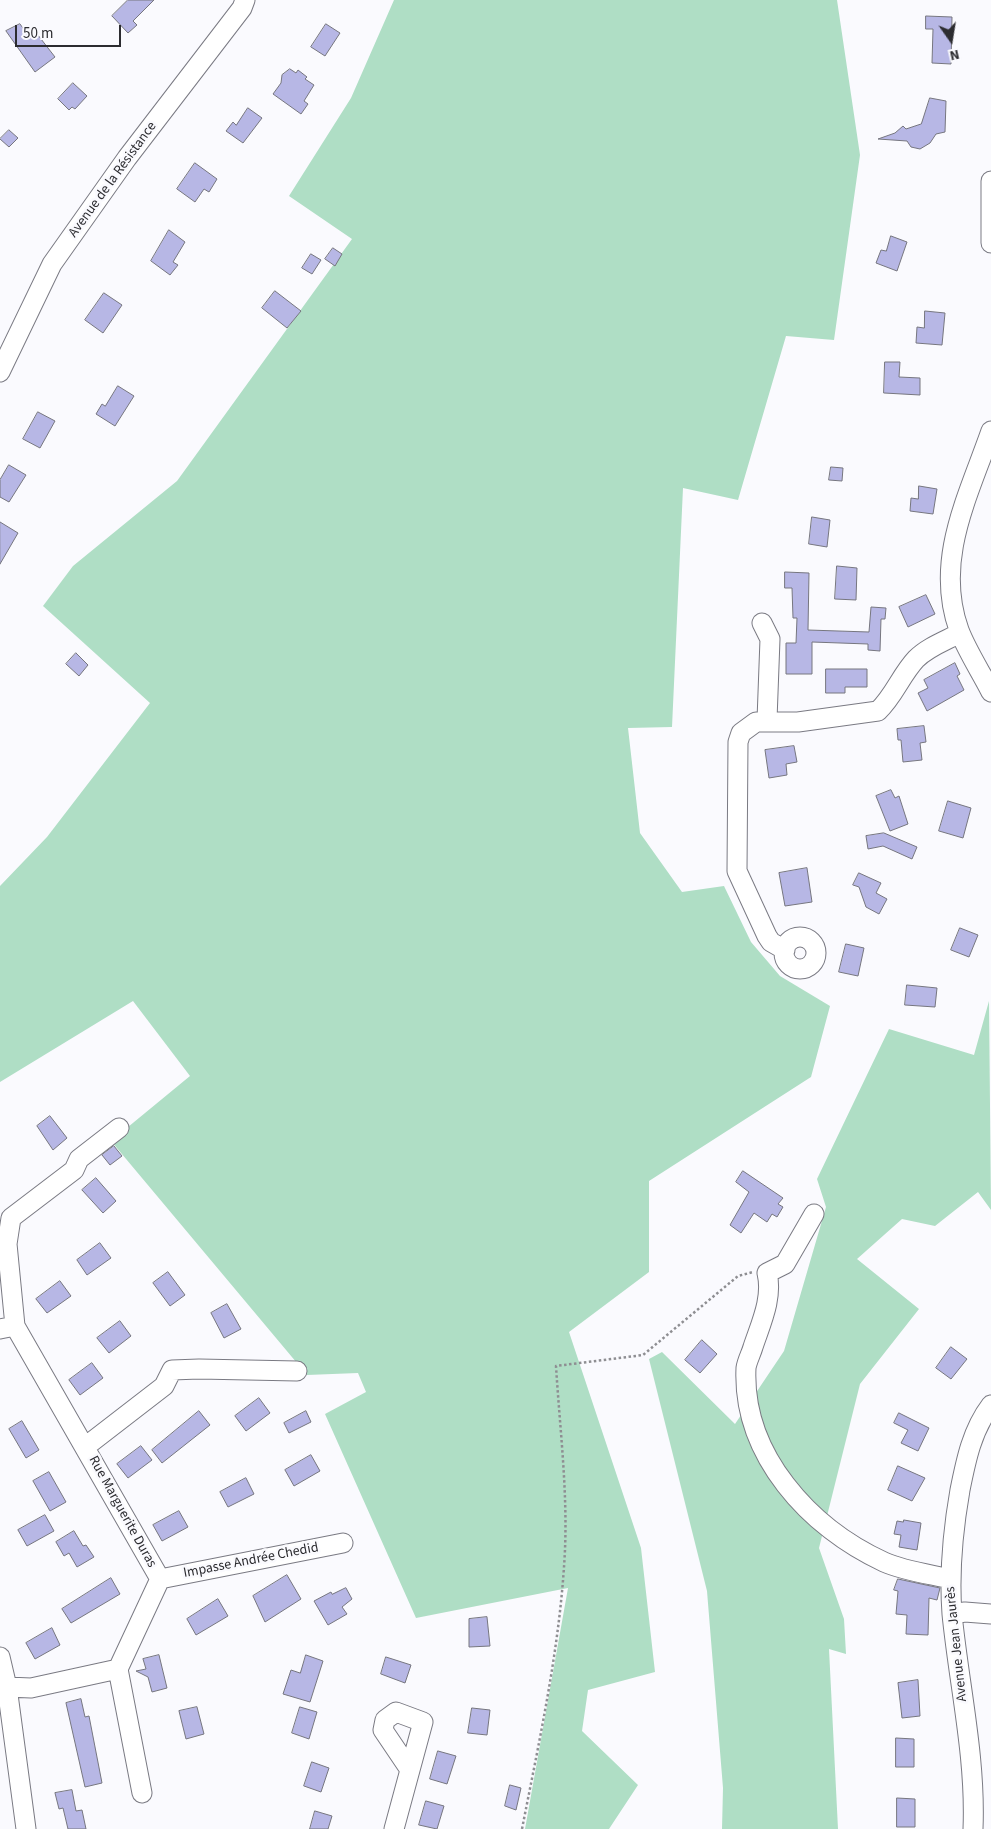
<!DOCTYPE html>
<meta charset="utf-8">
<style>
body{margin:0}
#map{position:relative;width:991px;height:1829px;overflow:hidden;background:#fafafe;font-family:"Source Sans 3",sans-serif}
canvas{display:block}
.north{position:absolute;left:926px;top:15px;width:50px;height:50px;-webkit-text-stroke:4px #fafafe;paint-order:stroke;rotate:167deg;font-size:14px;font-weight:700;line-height:20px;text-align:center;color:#2c2c30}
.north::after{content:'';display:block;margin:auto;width:18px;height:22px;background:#2c2c30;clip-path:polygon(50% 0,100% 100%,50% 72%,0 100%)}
.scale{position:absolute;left:15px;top:25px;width:106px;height:22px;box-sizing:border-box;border:2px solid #2c2c30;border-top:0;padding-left:6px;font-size:15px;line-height:18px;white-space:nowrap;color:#2c2c30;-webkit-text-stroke:4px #fafafe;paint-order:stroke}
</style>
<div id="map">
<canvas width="991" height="1829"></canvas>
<div class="north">N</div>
<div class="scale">50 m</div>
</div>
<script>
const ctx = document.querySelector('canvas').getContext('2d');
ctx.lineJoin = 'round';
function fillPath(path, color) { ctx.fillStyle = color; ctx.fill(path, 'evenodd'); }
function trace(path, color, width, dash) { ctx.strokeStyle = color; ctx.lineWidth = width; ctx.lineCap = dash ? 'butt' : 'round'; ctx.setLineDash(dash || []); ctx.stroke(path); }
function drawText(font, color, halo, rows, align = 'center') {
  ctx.font = font + ' "Source Sans 3",sans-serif'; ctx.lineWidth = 5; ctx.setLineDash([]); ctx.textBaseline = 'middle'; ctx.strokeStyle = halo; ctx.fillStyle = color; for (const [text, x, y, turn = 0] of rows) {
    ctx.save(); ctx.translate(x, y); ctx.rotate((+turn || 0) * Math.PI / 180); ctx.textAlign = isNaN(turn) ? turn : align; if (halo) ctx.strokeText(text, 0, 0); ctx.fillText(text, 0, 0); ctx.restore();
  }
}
fillPath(new Path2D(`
 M394 0H837L860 155 834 340 786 336 738 500 683 488 672 727 628 728 640 833 682 892 724 886 751 942 780 976 830 1006 811 1077 649 1181V1272L569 1332 641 1548 655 1672 588 1690 582 1731 638 1785 609 1829H525L568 1588 416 1618 325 1414 366 1392 358 1373 307 1375 111 1141 190 1076 133 1001 0 1082V886L47 837 150 703 43 606 73 566 177 481 352 239 289 196 351 98Z
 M989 1001 991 1210 978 1192 935 1226 902 1219 857 1259 919 1309 860 1384 819 1548 844 1619 846 1654 829 1649 838 1829H722L723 1788 707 1591 649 1359 662 1352 735 1424 784 1351 826 1207 817 1179 889 1029 974 1055Z`), '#afdec5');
const building = new Path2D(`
 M128 0H154L133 21 137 25 128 33 112 16Z
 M926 16 952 17 951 64 932 63 933 29H926Z
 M20 24 28 35 34 30 55 57 35 72 6 31Z
 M326 24 340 33 325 56 311 47Z
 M290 69 296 73 298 70 307 77 305 79 314 85 304 101 308 104 301 114 273 94 281 83 282 75Z
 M73 83 87 96 75 109 72 107 69 110 58 99Z
 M930 98 946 101 945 132 936 134 930 143 920 149 911 147 907 141 878 139 895 133 903 126 906 129 921 124Z
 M248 108 262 118 243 143 226 131 233 122 236 125Z
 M9 130 18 138 9 147 0 139Z
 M195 163 217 179 209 192 204 189 195 202 177 189Z
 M169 230 185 242 173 262 178 265 170 275 151 261Z
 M891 236 907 242 897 271 876 263 881 250 886 251Z
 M333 248 342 254 335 266 325 259Z
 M311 254 321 260 312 274 302 268Z
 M275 291 301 311 287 328 262 308Z
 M104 293 122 305 103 333 85 320Z
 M925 311 945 313 942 345 916 343 917 327 924 328Z
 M885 362H900L899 377 920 378V395L884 393Z
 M118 386 134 396 115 426 96 414 102 404 105 406Z
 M38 412 55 421 40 448 23 439Z
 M9 465 26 475 9 502 0 497V480Z
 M831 467 843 468 842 481 829 480Z
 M919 486 937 489 933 514 910 511 911 498 918 499Z
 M812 517 830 520 827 547 809 544Z
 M0 522 18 533 0 564Z
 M837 566 857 568 856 600 835 599Z
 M785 572 809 573 808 630 869 632 871 607 886 608 885 619H881L880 651 868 650V644L812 642V674H786V643H796L797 618H793L792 588H785Z
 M926 595 935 614 908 627 899 607Z
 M76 653 88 665 79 676 66 664Z
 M955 663 960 674 957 676 964 690 927 711 918 693 928 688 924 680Z
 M826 669H867V687H845V693H826Z
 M924 726 926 742 920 743 922 760 903 762 901 740H898L897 729Z
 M794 746 797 762 786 764 787 775 769 778 765 750Z
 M891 790 895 798 899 796 908 824 890 831 876 796Z
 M948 801 971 808 963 838 939 831Z
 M884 833 917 847 912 859 883 846 868 849 866 836Z
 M807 868 812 902 785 906 779 873Z
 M859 873 881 883 876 893 887 899 879 914 866 907 859 887 853 885Z
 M960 928 978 935 969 957 951 950Z
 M846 944 864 948 858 976 839 972Z
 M907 985 937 988 935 1007 905 1005Z
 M50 1116 67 1138 53 1150 37 1126Z
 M114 1146 122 1156 110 1165 102 1155Z
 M743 1171 783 1198 778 1204 783 1207 777 1217 772 1214 767 1222 754 1213 741 1233 730 1225 749 1192 736 1182Z
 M96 1178 116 1201 103 1213 82 1190Z
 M100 1243 111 1258 87 1275 77 1260Z
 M168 1272 185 1295 170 1306 153 1283Z
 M60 1281 71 1296 47 1313 36 1299Z
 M227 1304 241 1329 224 1338 211 1313Z
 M120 1321 131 1336 109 1353 97 1338Z
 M702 1340 717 1354 700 1373 685 1360Z
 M951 1347 967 1359 951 1379 936 1368Z
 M92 1363 103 1378 80 1395 69 1380Z
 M259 1398 270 1413 246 1431 235 1416Z
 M199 1411 210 1425 162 1463 152 1450Z
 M306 1411 311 1422 289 1433 284 1423Z
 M899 1413 929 1428 918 1451 901 1443 908 1430 894 1423Z
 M22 1421 39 1450 26 1458 9 1429Z
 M141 1446 152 1460 128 1478 117 1464Z
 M311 1455 320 1471 294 1486 285 1470Z
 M898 1466 925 1478 912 1501 888 1490Z
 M49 1472 66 1502 50 1511 33 1481Z
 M246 1478 254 1494 228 1507 220 1492Z
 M179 1511 188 1527 162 1541 153 1525Z
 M45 1515 54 1531 27 1546 18 1530Z
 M904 1520 921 1523 917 1550 899 1547 901 1535 894 1534 897 1521 903 1522Z
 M74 1531 83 1546 86 1545 94 1557 77 1567 69 1553 64 1556 56 1542Z
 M287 1575 301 1599 265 1622 253 1596Z
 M111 1578 120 1594 71 1623 62 1609Z
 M898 1579 940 1588 937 1600 929 1598 928 1635 906 1634 907 1615 896 1614 898 1591 894 1590Z
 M346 1588 352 1599 342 1607 347 1614 328 1625 314 1601 331 1592 332 1594Z
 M218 1599 228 1616 196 1635 187 1619Z
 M487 1617 490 1646 469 1647V1619Z
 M52 1628 60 1645 35 1659 26 1643Z
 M159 1655 167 1688 152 1692 148 1677 136 1671 146 1669 143 1659Z
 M306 1655 323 1661 310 1702 283 1694 291 1670 300 1673Z
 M386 1657 411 1665 405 1683 381 1674Z
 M918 1680 920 1716 902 1718 898 1683Z
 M81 1699 85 1717 89 1716 102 1783 85 1787 66 1703Z
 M197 1707 204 1734 186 1739 179 1711Z
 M300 1707 317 1712 309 1739 292 1733Z
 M472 1708 490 1710 487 1735 468 1733Z
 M896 1738 914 1739V1767H896Z
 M438 1751 456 1756 447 1784 430 1779Z
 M312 1762 329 1768 321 1792 304 1786Z
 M510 1785 521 1788 516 1810 505 1806Z
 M72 1790 76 1811 82 1810 86 1829H68L63 1808 59 1809 55 1793Z
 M897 1798 915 1799V1827H897Z
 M426 1801 444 1806 437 1829 419 1825Z
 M315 1811 332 1816 328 1829H310Z`);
fillPath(building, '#b7b7e5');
trace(building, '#76767f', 1);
const minor = new Path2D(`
 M991 181V243
 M0 372 52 264 127 158 242 8 245 0
 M991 431C968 497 934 560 959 630 967 651 981 672 991 692
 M762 623 770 639 767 720
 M784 953a16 16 0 1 1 32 0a16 16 0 1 1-32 0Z
 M785 950 771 942 767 936 737 871 738 742 741 733 756 722H798L878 711C894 696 901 675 916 659 928 647 945 641 960 633
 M814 1214 785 1264 767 1273C773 1298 761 1323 753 1347 751 1354 747 1361 746 1368 742 1455 810 1528 884 1562 904 1571 929 1574 951 1579
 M15 1326 7 1244 11 1218 74 1170 79 1159 119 1128
 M0 1329 15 1326 160 1579 118 1669 31 1688 7 1687 0 1696
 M85 1447 164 1386 172 1370 199 1369 297 1371
 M160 1579 343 1543
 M952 1614 965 1612 991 1614
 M0 1657 7 1687 26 1829
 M118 1669 142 1793
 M394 1829 423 1722 396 1712 385 1720 383 1730 410 1770
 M973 1829C976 1757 959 1685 952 1614 949 1574 953 1530 960 1490 966 1460 972 1430 991 1405`);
trace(minor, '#7a7a83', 21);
trace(new Path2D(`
 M522 1829C539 1742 558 1656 564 1567 569 1500 560 1432 556 1366L643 1355 738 1276 753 1272`), '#8e8e92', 2.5, [2.5, 2.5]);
trace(minor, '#fff', 19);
drawText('14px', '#2c2c30', '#fafafe', [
 ["Avenue de la Résistance",113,180,-54],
 ["Rue Marguerite Duras",122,1512,61],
 ["Impasse Andrée Chedid",251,1561,-11],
 ["Avenue Jean Jaurès",957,1644,-96]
]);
</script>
